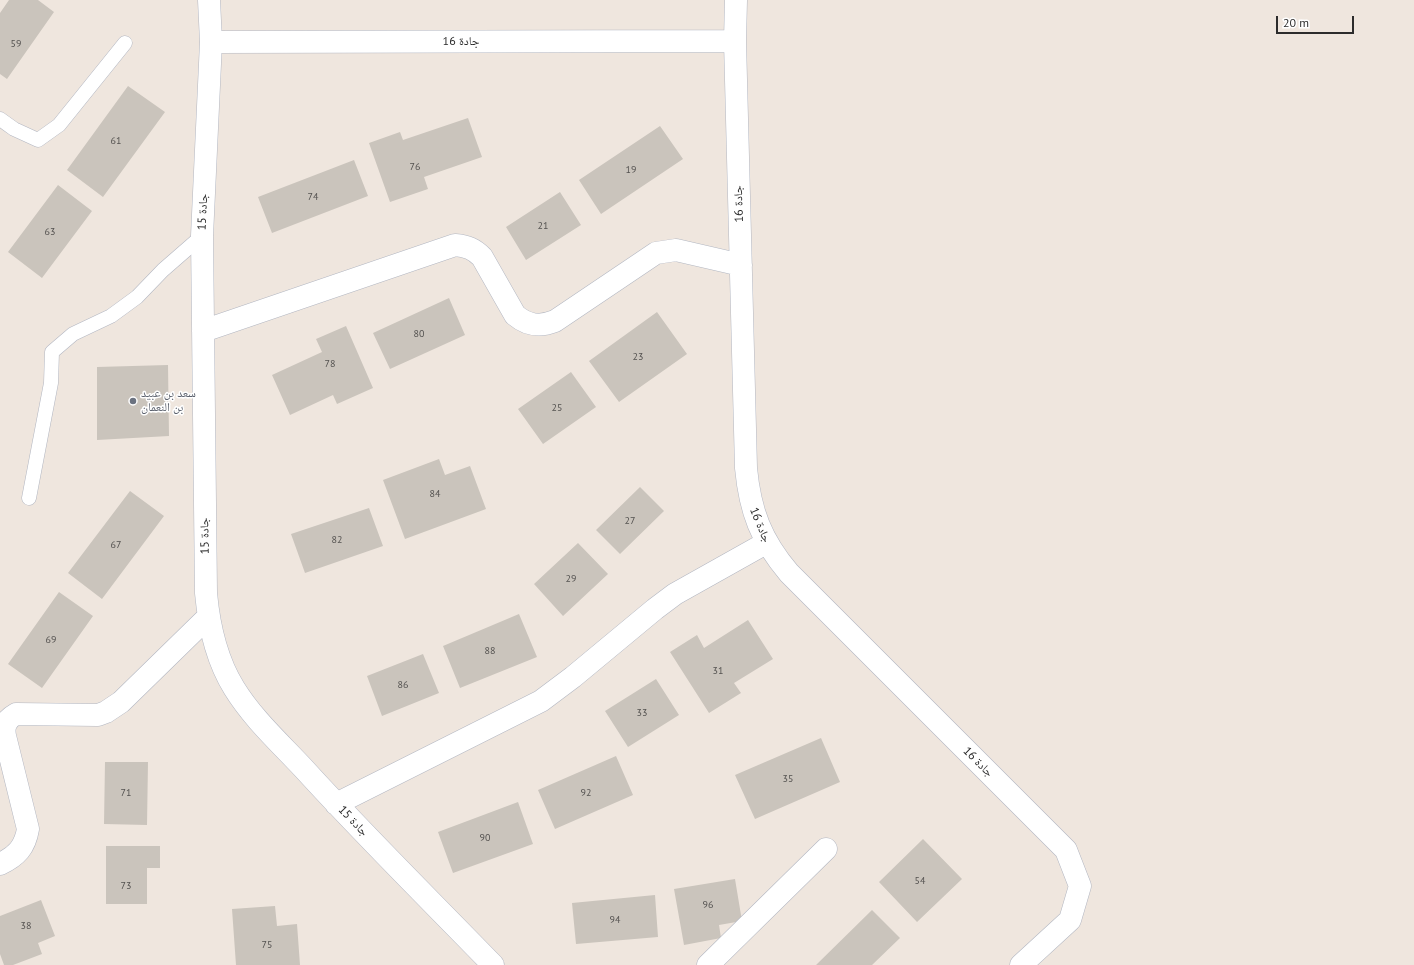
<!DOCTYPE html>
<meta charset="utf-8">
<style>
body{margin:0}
#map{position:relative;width:1414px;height:965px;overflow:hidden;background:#efe6de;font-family:"PT Sans",sans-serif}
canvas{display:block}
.scale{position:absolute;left:1276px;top:16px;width:78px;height:18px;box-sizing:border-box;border:2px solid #2c2c2c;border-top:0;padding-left:5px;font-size:12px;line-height:14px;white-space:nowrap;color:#2c2c2c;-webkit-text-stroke:3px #fff;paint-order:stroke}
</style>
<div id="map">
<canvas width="1414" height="965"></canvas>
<div class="scale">20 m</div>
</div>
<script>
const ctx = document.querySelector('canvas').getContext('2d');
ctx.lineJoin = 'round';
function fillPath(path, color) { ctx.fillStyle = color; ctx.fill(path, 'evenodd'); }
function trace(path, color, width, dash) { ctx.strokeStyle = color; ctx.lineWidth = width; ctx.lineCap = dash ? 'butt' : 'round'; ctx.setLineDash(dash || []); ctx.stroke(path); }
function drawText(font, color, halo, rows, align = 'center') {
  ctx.font = font + ' "PT Sans","Noto Naskh Arabic",sans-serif'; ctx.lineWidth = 3; ctx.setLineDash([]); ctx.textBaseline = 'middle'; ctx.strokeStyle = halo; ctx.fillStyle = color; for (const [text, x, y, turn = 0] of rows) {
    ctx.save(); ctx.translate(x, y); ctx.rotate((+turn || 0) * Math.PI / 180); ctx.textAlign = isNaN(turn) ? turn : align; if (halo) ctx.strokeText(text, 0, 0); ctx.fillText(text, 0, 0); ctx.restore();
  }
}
fillPath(new Path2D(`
 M9 0H38L54 12 7 79 0 74V13Z
 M128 86 165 112 103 197 67 170Z
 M468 118 482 157 424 177 428 189 390 202 369 143 400 132 403 140Z
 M660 126 683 159 601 214 579 180Z
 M354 160 368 196 272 233 258 197Z
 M58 185 92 211 42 278 8 252Z
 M560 192 581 225 526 260 506 227Z
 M449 298 465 335 390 369 373 333Z
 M657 312 687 354 619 402 589 361Z
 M346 326 373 388 337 404 333 395 290 415 272 375 322 352 316 339Z
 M168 365 169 436 97 440V367Z
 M571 372 596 407 543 444 518 409Z
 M439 459 445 475 470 466 486 509 405 539 383 480Z
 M640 487 664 511 620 554 596 530Z
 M130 491 164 516 102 599 68 573Z
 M369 508 383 546 305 573 291 534Z
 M578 543 608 574 563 616 534 584Z
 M59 592 93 616 42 688 8 664Z
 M519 614 537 657 460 688 443 646Z
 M748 620 773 659 734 683 741 693 709 713 670 652 697 635 704 648Z
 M423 654 439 693 382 716 367 676Z
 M656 679 679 715 628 747 605 711Z
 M821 738 840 782 755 819 735 775Z
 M616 756 633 795 555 829 538 790Z
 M105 762H148L147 825 104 824Z
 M518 802 533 844 453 873 438 832Z
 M923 839 962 879 917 922 879 882Z
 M106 846H160V868H147V904H106Z
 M735 879 742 921 719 925 721 938 684 945 674 889Z
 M655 895 658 937 576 944 572 903Z
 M41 900 55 936 38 943 42 954 13 965H4L0 954V916Z
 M275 906 277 926 297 924 300 965H236L232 909Z
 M872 910 900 938 872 965H816Z`), '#cac4bc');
const service = new Path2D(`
 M0 119 14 129 38 140 59 125 125 43
 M29 498 51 383 52 352 73 334 111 316 137 297 163 270 202 236`);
const minor = new Path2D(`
 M209 0 211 42 202 236 206 593C209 626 216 659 234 688 253 719 281 744 305 770 366 837 430 900 493 965
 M736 0 735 41 746 468C750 511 761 540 789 573L1066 850 1080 886 1070 920 1021 965
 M211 42 735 41
 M203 331 455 245C467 246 474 249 482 257L515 315C528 326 540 327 555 321L656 253 676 250 741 265
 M336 804 541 701 573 677 655 609 675 594 766 543
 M0 864C17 856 25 847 28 829L5 736C3 725 7 719 16 714L98 715 106 712 121 702 208 617
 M708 965 826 849`);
trace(service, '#b2b6c1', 15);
trace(minor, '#b2b6c1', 23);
trace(service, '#fff', 14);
trace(minor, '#fff', 22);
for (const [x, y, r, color] of [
 [133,401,4,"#6b7280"]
]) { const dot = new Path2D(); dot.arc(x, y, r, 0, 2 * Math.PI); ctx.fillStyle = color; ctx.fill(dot); trace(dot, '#fff', 1.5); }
drawText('10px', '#545250', null, [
 ["59",16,44],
 ["61",116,141],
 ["76",415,167],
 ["19",631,170],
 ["74",313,197],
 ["21",543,226],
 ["63",50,232],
 ["80",419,334],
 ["23",638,357],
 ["78",330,364],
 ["25",557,408],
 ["84",435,494],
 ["27",630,521],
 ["82",337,540],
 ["67",116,545],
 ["29",571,579],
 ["69",51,640],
 ["88",490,651],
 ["31",718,671],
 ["86",403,685],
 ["33",642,713],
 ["35",788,779],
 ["71",126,793],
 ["92",586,793],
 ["90",485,838],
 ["54",920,881],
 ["73",126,886],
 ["96",708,905],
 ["94",615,920],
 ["38",26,926],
 ["75",267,945]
]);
drawText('12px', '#2c2c2c', '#fff', [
 ["جادة 16",461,42],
 ["جادة 16",739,204,-92],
 ["جادة 15",203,212,-87],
 ["جادة 16",760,525,67],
 ["جادة 15",205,536,-91],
 ["جادة 16",978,762,45],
 ["جادة 15",353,821,46]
]);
drawText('12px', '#5b616d', '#fff', [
 ["سعد بن عبيد",141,394],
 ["بن النعمان",141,408]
], 'left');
</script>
